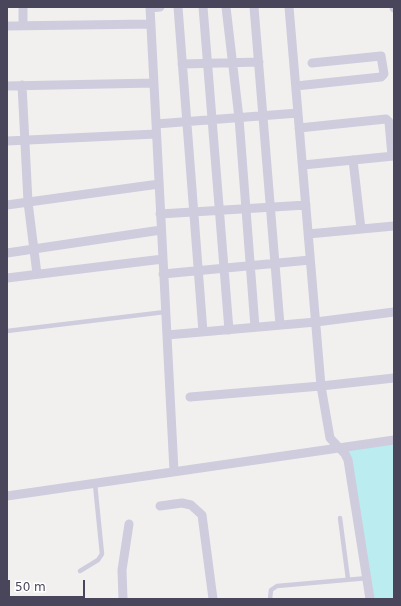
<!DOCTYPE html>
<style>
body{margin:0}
#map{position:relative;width:401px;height:606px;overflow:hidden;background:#f1f0ee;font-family:"DejaVu Sans",sans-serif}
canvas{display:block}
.frame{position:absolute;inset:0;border:8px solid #49465c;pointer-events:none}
.scale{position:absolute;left:8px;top:580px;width:77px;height:18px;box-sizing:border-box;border:2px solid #49465c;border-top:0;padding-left:5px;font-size:12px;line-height:14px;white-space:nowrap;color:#49465c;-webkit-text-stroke:3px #fff;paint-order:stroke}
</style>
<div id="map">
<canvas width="401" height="606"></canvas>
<div class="frame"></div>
<div class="scale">50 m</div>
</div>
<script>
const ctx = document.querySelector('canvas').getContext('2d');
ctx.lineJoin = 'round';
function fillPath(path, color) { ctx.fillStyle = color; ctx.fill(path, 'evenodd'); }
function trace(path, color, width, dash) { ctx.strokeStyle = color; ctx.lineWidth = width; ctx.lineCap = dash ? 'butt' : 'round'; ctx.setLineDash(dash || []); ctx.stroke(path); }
fillPath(new Path2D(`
 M394 440V599H370L348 460 339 448Z`), '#bbecef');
trace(new Path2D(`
 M7 331 165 312
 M340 518 348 579
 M80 571 98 560 102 554 95 484
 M270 599 271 590 277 586 368 578`), '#cfccde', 4.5);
trace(new Path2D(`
 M23 7V26
 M150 7 174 471
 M178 7 203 332
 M203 7 229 330
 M226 7 239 118 255 327
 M254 7 280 325
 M289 7 321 386 330 438 345 454 348 460 370 599
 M394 7V8
 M150 8 160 7
 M7 26 151 24
 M182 64 259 62
 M22 85 28 202 37 274
 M7 86 154 83
 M296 86 381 77 384 74 381 56 312 63
 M156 124 298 113
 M299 128 386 119 389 122 392 156
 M7 141 156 134
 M353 160 361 229
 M303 165 394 156
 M7 205 159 184
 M160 214 306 205
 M308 234 394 226
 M7 253 161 230
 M163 274 310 260
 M7 278 163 259
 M167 335 316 322 394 312
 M190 397 321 386 394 378
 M7 496 394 440
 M160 506 182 503 191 505 202 515 213 599
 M123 599 122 570 129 524`), '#cfccde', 9);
</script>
